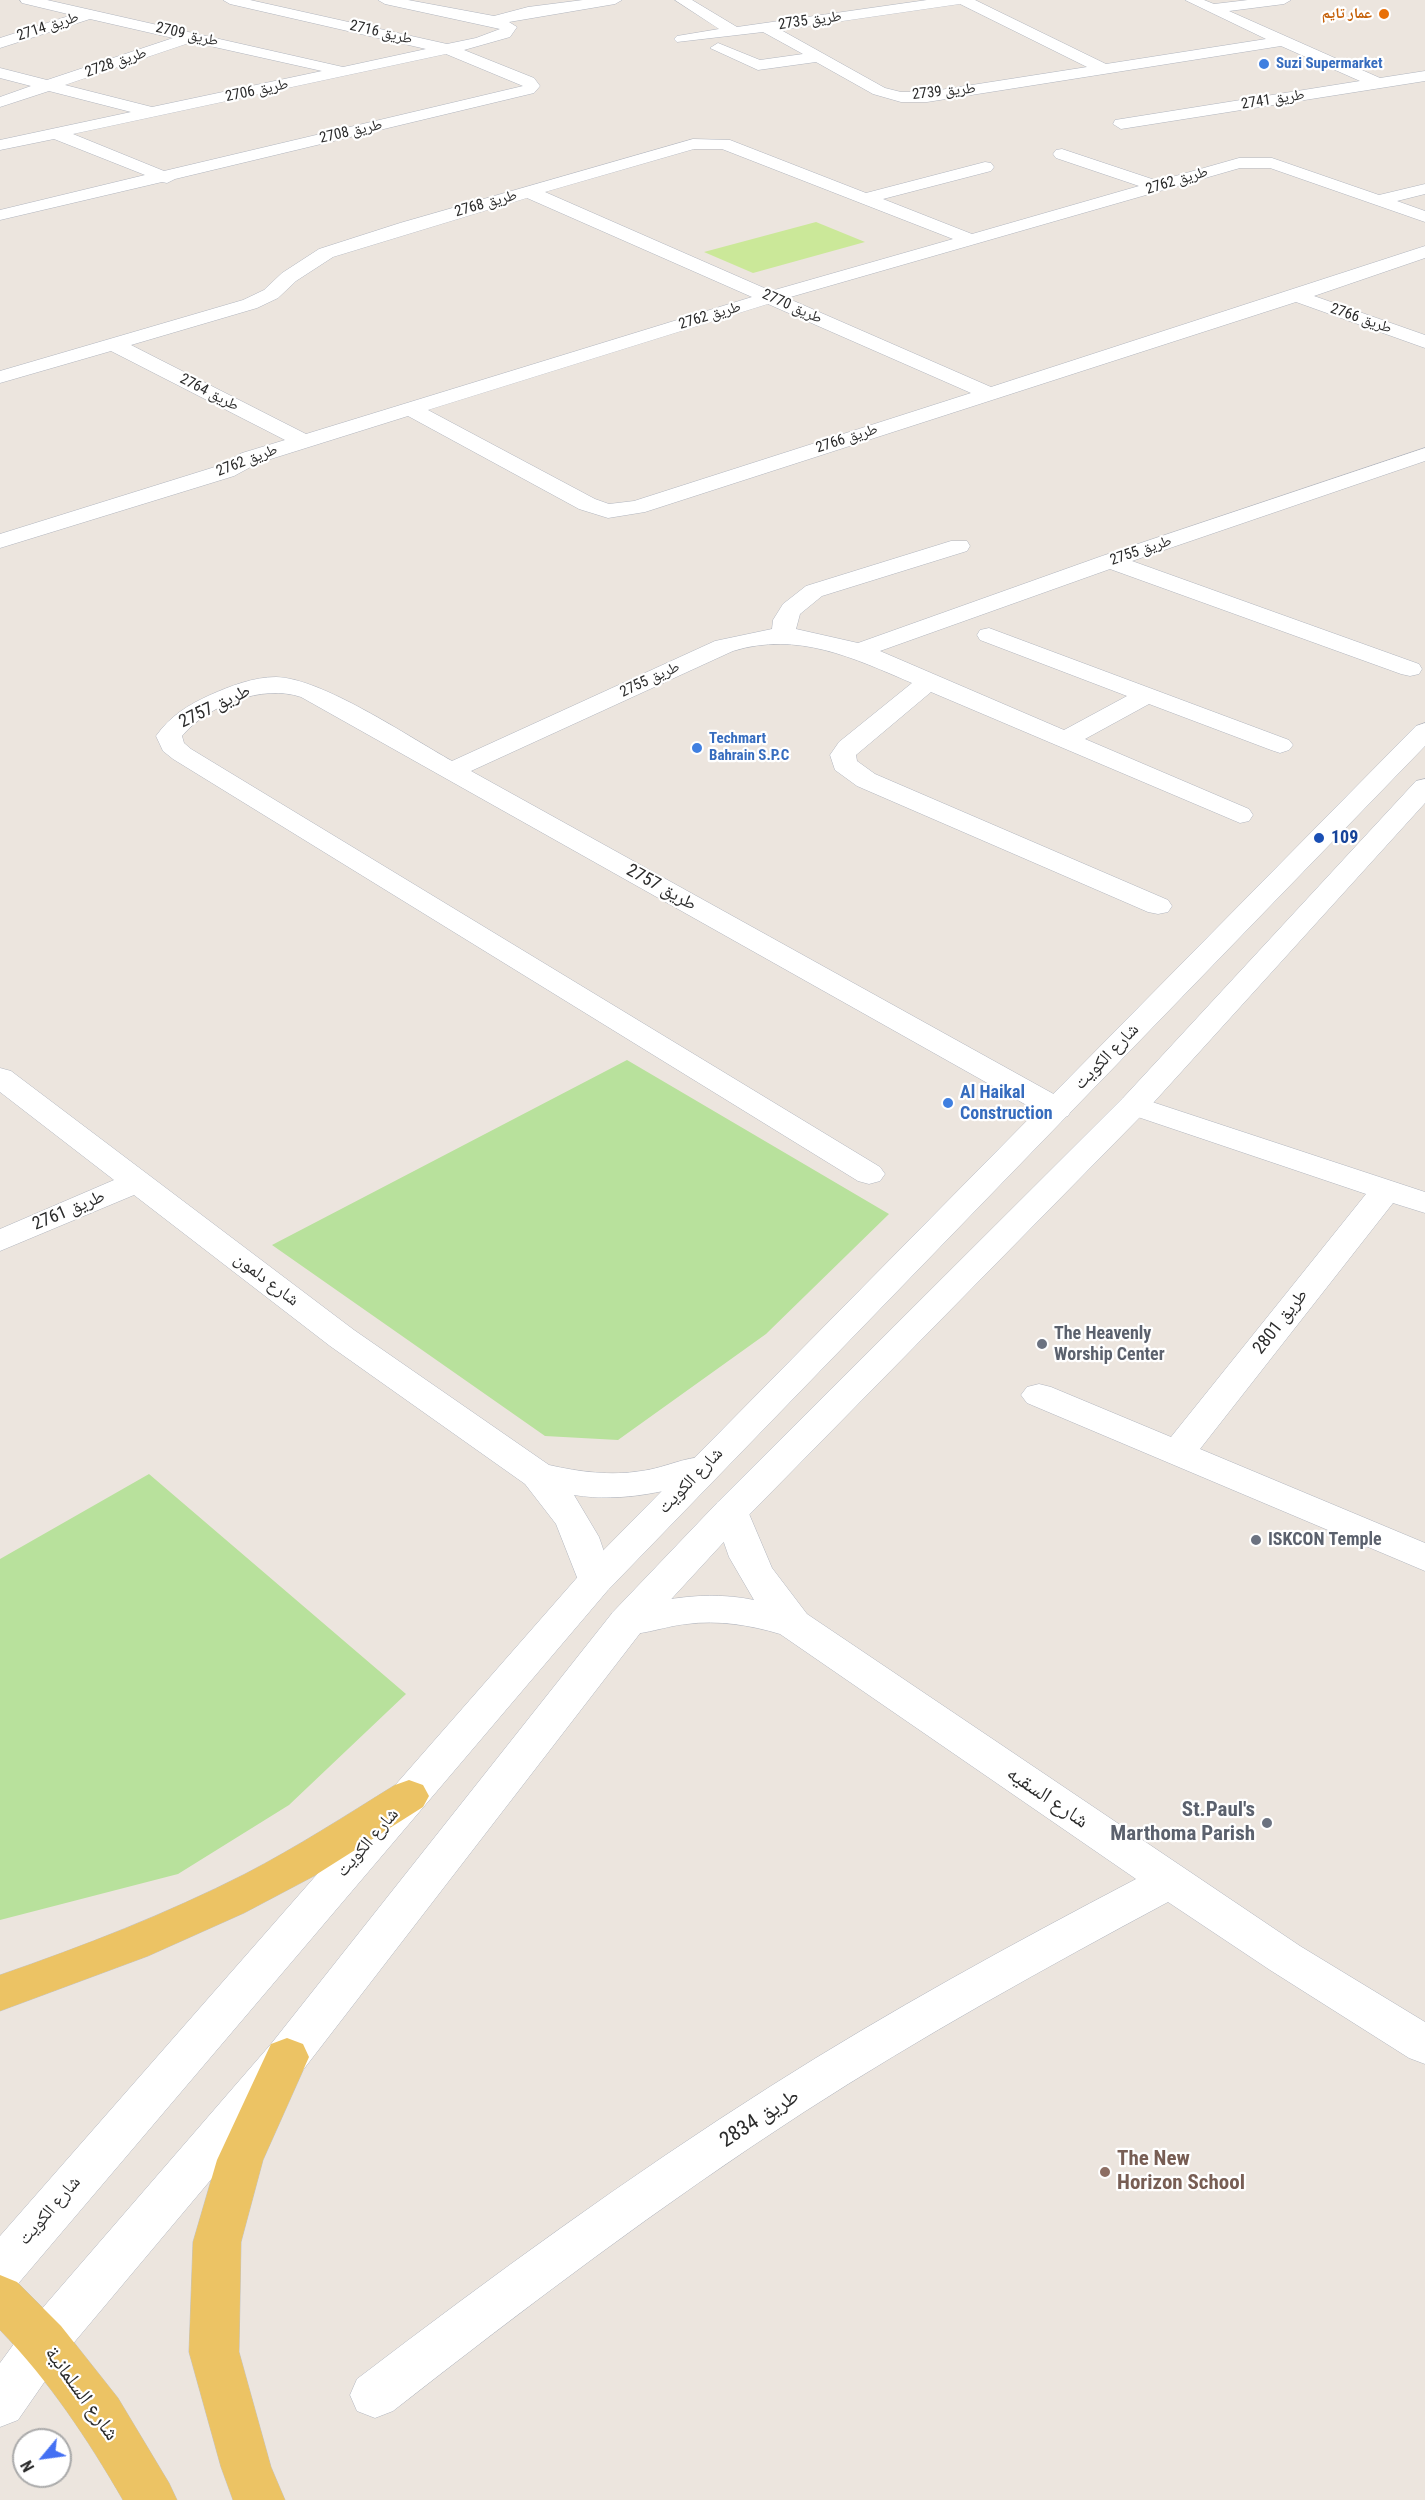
<!DOCTYPE html>
<meta charset="utf-8">
<style>
body{margin:0}
#map{position:relative;width:1425px;height:2500px;overflow:hidden;background:#ece5de;font-family:"Roboto Condensed",sans-serif}
canvas{display:block}
.north{position:absolute;left:12px;top:2428px;width:60px;height:60px;box-sizing:border-box;background:#fff;border:2px solid #aaa;border-radius:50%;rotate:241deg;font-size:16px;font-weight:700;line-height:24px;text-align:center;color:#2b2b2b}
.north::after{content:'';display:block;margin:auto;width:21px;height:27px;background:#4470f3;clip-path:polygon(50% 0,100% 100%,50% 72%,0 100%)}
</style>
<div id="map">
<canvas width="1425" height="2500"></canvas>
<div class="north">N</div>
</div>
<script>
const ctx = document.querySelector('canvas').getContext('2d');
ctx.lineJoin = 'round';
function fillPath(path, color) { ctx.fillStyle = color; ctx.fill(path, 'evenodd'); }
function trace(path, color, width, dash) { ctx.strokeStyle = color; ctx.lineWidth = width; ctx.lineCap = dash ? 'butt' : 'round'; ctx.setLineDash(dash || []); ctx.stroke(path); }
function drawText(font, color, halo, rows, align = 'center') {
  ctx.font = font + ' "Roboto Condensed","Noto Naskh Arabic",sans-serif'; ctx.lineWidth = 4.5; ctx.setLineDash([]); ctx.textBaseline = 'middle'; ctx.strokeStyle = halo; ctx.fillStyle = color; for (const [text, x, y, turn = 0] of rows) {
    ctx.save(); ctx.translate(x, y); ctx.rotate((+turn || 0) * Math.PI / 180); ctx.textAlign = isNaN(turn) ? turn : align; if (halo) ctx.strokeText(text, 0, 0); ctx.fillText(text, 0, 0); ctx.restore();
  }
}
fillPath(new Path2D(`
 M627 1060 889 1214 766 1334 618 1440 545 1436 272 1245Z
 M149 1474 406 1694 289 1805 178 1874 0 1920V1559Z`), '#b8e19c');
fillPath(new Path2D(`
 M816 222 865 242 753 273 704 252Z`), '#cbe899');
const street = new Path2D(`
 M20 0H47L343 67 426 49 230 4 223 0H250L447 44 476 38 500 29 385 4 378 0H408L494 16 528 7 583 0H622L615 4 509 22 517 27 510 37 464 50 534 78 540 86 534 93 175 179 167 183 162 182 0 220V210L145 175 54 139 0 150V140L131 112 49 91 0 107V97L31 86 0 78V68L47 80 173 38 90 19 0 48V38L72 15 22 3ZM192 42 322 71 152 107 65 85ZM446 54 523 86 164 171 73 134Z
 M675 0H692L737 27 927 0H975L1106 64 1266 39 1185 0H1204L1214 4 1248 0H1291L1284 4 1229 11 1380 78 1425 71V81L1121 129 1113 124 1115 120 1360 81 1281 46 927 102H901L873 94 816 62 758 70 710 48 718 43 760 60 803 54 763 32 677 42 674 39 677 36 719 29ZM960 4 1087 67 927 92H901L885 88 781 30Z
 M693 139 730 140 866 193 985 162 991 163 994 167 991 171 883 199 972 234 1139 186 1056 158 1053 154 1056 150 1062 149 1158 181 1239 158H1272L1379 195 1425 184V194L1397 201 1425 211V222L1270 168H1240L787 298 991 387 1425 246V258L1314 296 1425 335V348L1296 302 645 512 608 518 579 509 408 416 258 463 234 476 0 548V534L218 466 242 453 285 440 111 351 0 383V371L243 300 264 290 282 273 319 249 400 223ZM694 149H722L953 239 771 291 545 192ZM527 198 752 297 306 434 131 345 257 308 278 298 296 281 333 257ZM768 304 971 393 634 501 609 504 595 499 428 410Z
 M1425 448V461L1132 561 1419 664 1422 669 1419 674 1410 676 1401 674 1110 569 880 651 1064 730 1127 696 980 640 977 635 980 630 989 628 1289 740 1293 745 1289 750 1280 753 1271 750 1149 704 1085 739 1249 809 1253 815 1249 821 1240 823 931 692 856 755 857 761 875 774 1168 900 1172 906 1168 912 1158 914 1148 912 857 786 835 770 830 755 839 742 912 683C853 658 798 631 733 651L471 771 1068 1102 1072 1109 1068 1116 1057 1118 1046 1116 301 697C263 684 208 705 182 736L184 743 191 749 880 1167 885 1174 880 1181 869 1184 858 1181 173 759 163 751 156 736C170 716 188 705 210 695 230 686 254 677 276 677 322 678 409 737 452 761L715 641 772 629 773 620 783 604 806 586 951 541H967L970 546 967 551 822 596 800 614 796 629 858 643 1102 556Z
 M0 1068 11 1071 354 1330 549 1465C580 1472 611 1476 641 1471 667 1468 693 1452 718 1458L723 1467 718 1476C670 1491 624 1503 574 1495L599 1537 614 1581 608 1590 595 1594 582 1590 556 1524 525 1484 330 1346 134 1195 0 1251V1229L114 1180 0 1092Z
 M1134 1096 1425 1192V1213L1393 1203 1200 1449 1425 1543V1571L1027 1403 1021 1395 1027 1387 1039 1384 1051 1387 1171 1437 1366 1194 1123 1112 1119 1105 1123 1098Z
 M731 1498 744 1502 772 1568 807 1614 1300 1946 1425 2022V2064L1409 2058 1270 1970 1168 1902C1045 1968 922 2036 804 2112 662 2204 526 2307 393 2411L375 2418 357 2411 350 2395 357 2379C492 2276 629 2176 771 2086 889 2011 1012 1944 1136 1879L780 1634C750 1625 718 1620 687 1624 663 1626 636 1639 613 1632L608 1622 613 1612C660 1599 706 1590 754 1600L729 1557 713 1511 718 1502Z`);
const secondary = new Path2D(`
 M1425 723V746L608 1590 17 2285 0 2291V2236L582 1572 1416 726Z
 M1425 779V803L1145 1112 744 1520 641 1632 303 2070 61 2358 18 2420 0 2427V2363L27 2326 271 2044 613 1612 718 1502 1123 1098 1416 781Z`);
const primary = new Path2D(`
 M409 1780 423 1785 429 1796 423 1807 314 1876 244 1913 148 1956 0 2011V1975C84 1946 166 1914 245 1874 297 1847 345 1816 395 1785Z
 M287 2038 303 2044 309 2057 263 2160 241 2242 239 2352 271 2467 285 2500H233L221 2467 189 2352 193 2242 217 2160 271 2044Z
 M0 2275 17 2282 61 2326 118 2398 169 2483 177 2500H123C87 2438 50 2382 0 2330Z`);
trace(street, '#b1b5be', 1);
trace(secondary, '#b1b5be', 1);
trace(primary, '#c4c4c4', 1);
fillPath(street, '#fff');
fillPath(secondary, '#fff');
fillPath(primary, '#ecc364');
for (const [x, y, r, color] of [
 [1384,14,6,"#e8710a"],
 [1264,64,6,"#3f7fe0"],
 [697,748,6,"#3f7fe0"],
 [1319,838,6,"#1a4fb4"],
 [948,1103,6,"#3f7fe0"],
 [1042,1344,6,"#6b7280"],
 [1256,1540,6,"#6b7280"],
 [1267,1823,6,"#6b7280"],
 [1105,2172,6,"#8d6e63"]
]) { const dot = new Path2D(); dot.arc(x, y, r, 0, 2 * Math.PI); ctx.fillStyle = color; ctx.fill(dot); trace(dot, '#fff', 2); }
drawText('bold 15px', '#c56008', '#fff', [
 ["عمار تايم",1372,14]
], 'right');
drawText('15px', '#2b2b2b', '#fff', [
 ["طريق 2735",810,21,-8],
 ["طريق 2714",48,27,-18],
 ["طريق 2716",381,33,13],
 ["طريق 2709",187,35,13],
 ["طريق 2728",116,63,-19],
 ["طريق 2706",257,91,-12],
 ["طريق 2739",944,92,-6],
 ["طريق 2741",1273,100,-9],
 ["طريق 2708",351,132,-13],
 ["طريق 2762",1177,181,-17],
 ["طريق 2768",486,204,-16],
 ["طريق 2770",792,307,24],
 ["طريق 2762",710,316,-17],
 ["طريق 2766",1361,319,19],
 ["طريق 2764",209,393,27],
 ["طريق 2766",847,439,-18],
 ["طريق 2762",247,461,-21],
 ["طريق 2755",1141,551,-19],
 ["طريق 2755",650,680,-25]
]);
drawText('bold 15px', '#366cbe', '#fff', [
 ["Suzi Supermarket",1276,64],
 ["Techmart",709,739],
 ["Bahrain S.P.C",709,756]
], 'left');
drawText('18px', '#2b2b2b', '#fff', [
 ["طريق 2757",215,707,-26],
 ["طريق 2757",661,888,29],
 ["شارع الكويت",1107,1057,-46],
 ["طريق 2761",69,1211,-23],
 ["شارع دلمون",266,1280,37],
 ["طريق 2801",1281,1322,-52],
 ["شارع الكويت",691,1481,-46],
 ["شارع الكويت",368,1843,-49],
 ["شارع الكويت",50,2211,-49]
]);
drawText('bold 18px', '#164399', '#fff', [
 ["109",1331,838]
], 'left');
drawText('bold 18px', '#366cbe', '#fff', [
 ["Al Haikal",960,1093],
 ["Construction",960,1114]
], 'left');
drawText('bold 18px', '#5b616d', '#fff', [
 ["The Heavenly",1054,1334],
 ["Worship Center",1054,1355],
 ["ISKCON Temple",1268,1540]
], 'left');
drawText('21px', '#2b2b2b', '#fff', [
 ["شارع السقيه",1047,1798,34],
 ["طريق 2834",760,2119,-33],
 ["شارع السلمانية",81,2394,54]
]);
drawText('bold 21px', '#5b616d', '#fff', [
 ["St.Paul's",1255,1811],
 ["Marthoma Parish",1255,1835]
], 'right');
drawText('bold 21px', '#785e54', '#fff', [
 ["The New",1117,2160],
 ["Horizon School",1117,2184]
], 'left');
</script>
